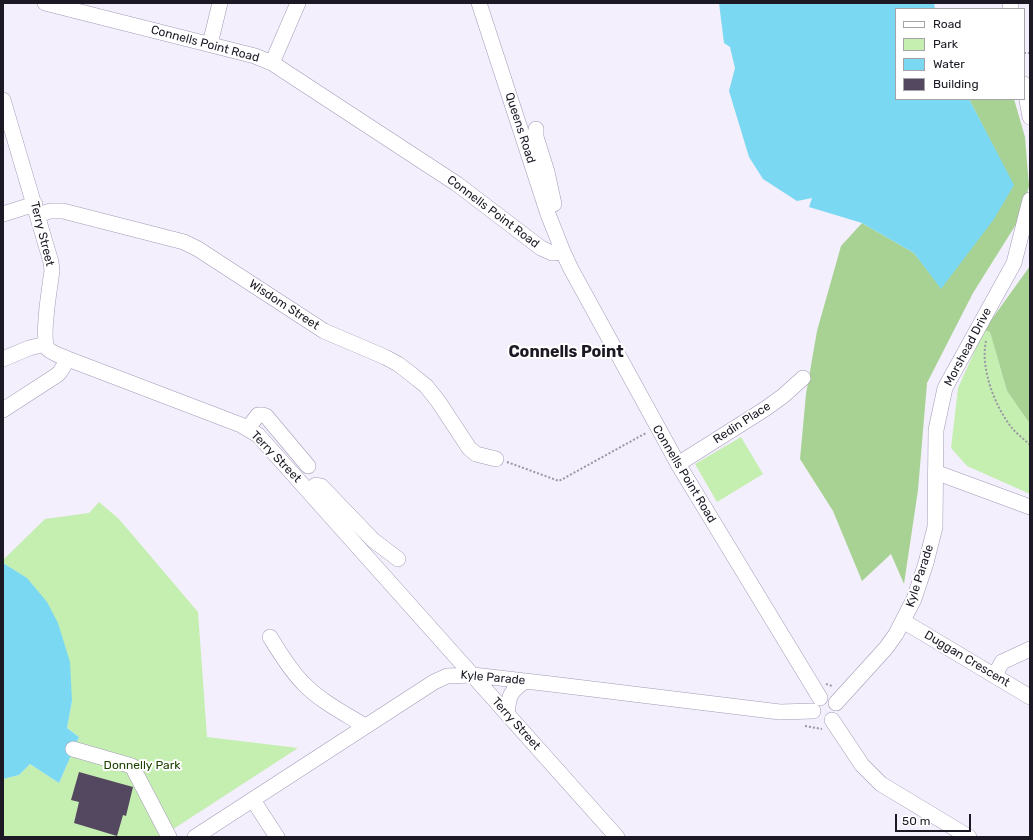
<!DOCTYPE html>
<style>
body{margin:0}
#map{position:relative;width:1033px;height:840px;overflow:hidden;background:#f3effc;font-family:Rubik,sans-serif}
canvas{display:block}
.frame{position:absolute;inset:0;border:4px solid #1c1824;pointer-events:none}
.legend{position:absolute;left:895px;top:8px;width:130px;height:92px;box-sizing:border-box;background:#fff;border:1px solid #a4a3a7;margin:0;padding:5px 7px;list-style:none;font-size:12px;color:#1c1824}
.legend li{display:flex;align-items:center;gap:8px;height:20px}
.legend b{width:20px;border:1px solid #a4a3a7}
.scale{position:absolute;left:895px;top:814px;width:76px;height:18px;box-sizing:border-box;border:2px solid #1c1824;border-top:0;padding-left:5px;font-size:12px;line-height:14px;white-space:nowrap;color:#1c1824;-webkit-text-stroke:3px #fff;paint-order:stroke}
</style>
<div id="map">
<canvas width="1033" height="840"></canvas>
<div class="frame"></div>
<ul class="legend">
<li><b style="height:5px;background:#fff"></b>Road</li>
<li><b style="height:11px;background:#c5eeb1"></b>Park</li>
<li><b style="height:11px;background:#7bd8f3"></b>Water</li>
<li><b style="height:11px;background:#544760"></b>Building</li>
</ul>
<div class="scale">50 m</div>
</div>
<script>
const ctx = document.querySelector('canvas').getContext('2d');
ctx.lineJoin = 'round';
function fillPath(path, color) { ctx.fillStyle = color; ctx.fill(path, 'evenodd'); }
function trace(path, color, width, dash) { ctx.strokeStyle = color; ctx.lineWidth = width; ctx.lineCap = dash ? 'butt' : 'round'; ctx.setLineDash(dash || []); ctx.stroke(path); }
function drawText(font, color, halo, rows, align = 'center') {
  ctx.font = font + ' Rubik,sans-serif'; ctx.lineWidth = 4; ctx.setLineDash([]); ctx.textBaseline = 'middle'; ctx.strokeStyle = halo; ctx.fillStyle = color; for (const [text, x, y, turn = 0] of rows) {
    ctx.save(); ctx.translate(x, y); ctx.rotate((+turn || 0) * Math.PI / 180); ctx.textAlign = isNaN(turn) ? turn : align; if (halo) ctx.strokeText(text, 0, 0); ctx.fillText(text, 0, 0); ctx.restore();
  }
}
fillPath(new Path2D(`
 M984 330 990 332 1007 391 1030 424V494L967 466 951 448 958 388Z
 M741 437 763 474 717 502 695 464Z
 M99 502 119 519 198 612 207 737 298 748 161 837H3V779L19 775 30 764 59 783 79 737 67 728 72 701 27 579 3 563V560L45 519 89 513Z`), '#c5eeb1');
fillPath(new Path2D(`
 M969 99H1014L1025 137 1029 186 1020 218 973 293 927 383 918 490 904 584 891 554 862 581 833 511 800 459 806 394 817 331 841 246 862 223 914 253 941 288 1013 185Z
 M1030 266V424L1007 391 990 332 984 330Z`), '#a8d293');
fillPath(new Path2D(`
 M719 3H934L935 9H896V99H969L1014 185 994 219 941 289 914 253 862 223 809 207 812 198 797 201 763 179 749 157 729 91 735 68 730 47 724 43Z
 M3 563 27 578 47 602 58 623 70 662 72 701 67 728 79 737 59 783 30 764 19 775 3 779Z`), '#7bd8f3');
fillPath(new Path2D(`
 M79 772 133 787 126 816 123 815 117 836 74 823 79 802 71 800Z`), '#544760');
const minor = new Path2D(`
 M45 3 255 56 272 63 457 184 541 248 552 253 563 252
 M479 3 548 214 563 252 571 269 678 464 820 698
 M1010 3 1011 9
 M210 44 220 3
 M272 63 298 3
 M1024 84 1030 117
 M3 100 51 262 52 271C50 285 41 339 48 349 53 354 62 356 68 359L241 425 258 435 617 837
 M536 129V137L547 172 554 204
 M3 214 35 204
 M38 215 50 211H63L184 242 198 249 324 331 385 357 398 364 411 374 426 386 438 401 469 448 476 454 496 459
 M3 359 29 348 46 344
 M3 410 57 375 60 372 68 359
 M248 428 258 415H263L266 416 308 466
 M678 464 765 409 783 396 803 378
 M935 472 1030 507
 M308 491 316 485 321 486 373 540 398 559
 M903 621 1030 697
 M270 637C280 653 290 670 303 683 320 701 344 713 365 726
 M995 675 1002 662 1030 649
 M836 703 886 648 896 634 914 599 926 563 935 527 936 430 945 388 1014 263 1030 200
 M507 713C509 695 510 692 525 681
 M832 720 862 765 881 784 969 837
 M73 749 132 766 169 837
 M253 800 277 837
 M195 837 434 682 447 676 473 675 551 684 780 712 813 711`);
trace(minor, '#a39ab8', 16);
trace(new Path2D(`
 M1024 53H1030
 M986 341C980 368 995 407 1012 428 1017 434 1024 439 1030 445
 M507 462 559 481 646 433
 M826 684 832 686
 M805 726 822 729`), '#9a96a2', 2, [2, 2]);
trace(minor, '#fff', 15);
drawText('12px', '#1c1824', '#fff', [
 ["Connells Point Road",205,44,15],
 ["Queens Road",520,128,72],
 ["Connells Point Road",493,212,37],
 ["Terry Street",42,234,76],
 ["Wisdom Street",284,305,33],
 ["Morshead Drive",968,347,-62],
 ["Redin Place",742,423,-33],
 ["Terry Street",276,457,46],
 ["Connells Point Road",684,474,59],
 ["Kyle Parade",920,576,-72],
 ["Duggan Crescent",967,659,31],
 ["Kyle Parade",493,678,5],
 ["Terry Street",516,724,48]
]);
drawText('12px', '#1c4200', '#fff', [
 ["Donnelly Park",142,766]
]);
drawText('bold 16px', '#1c1824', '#fff', [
 ["Connells Point",566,352]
]);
</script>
